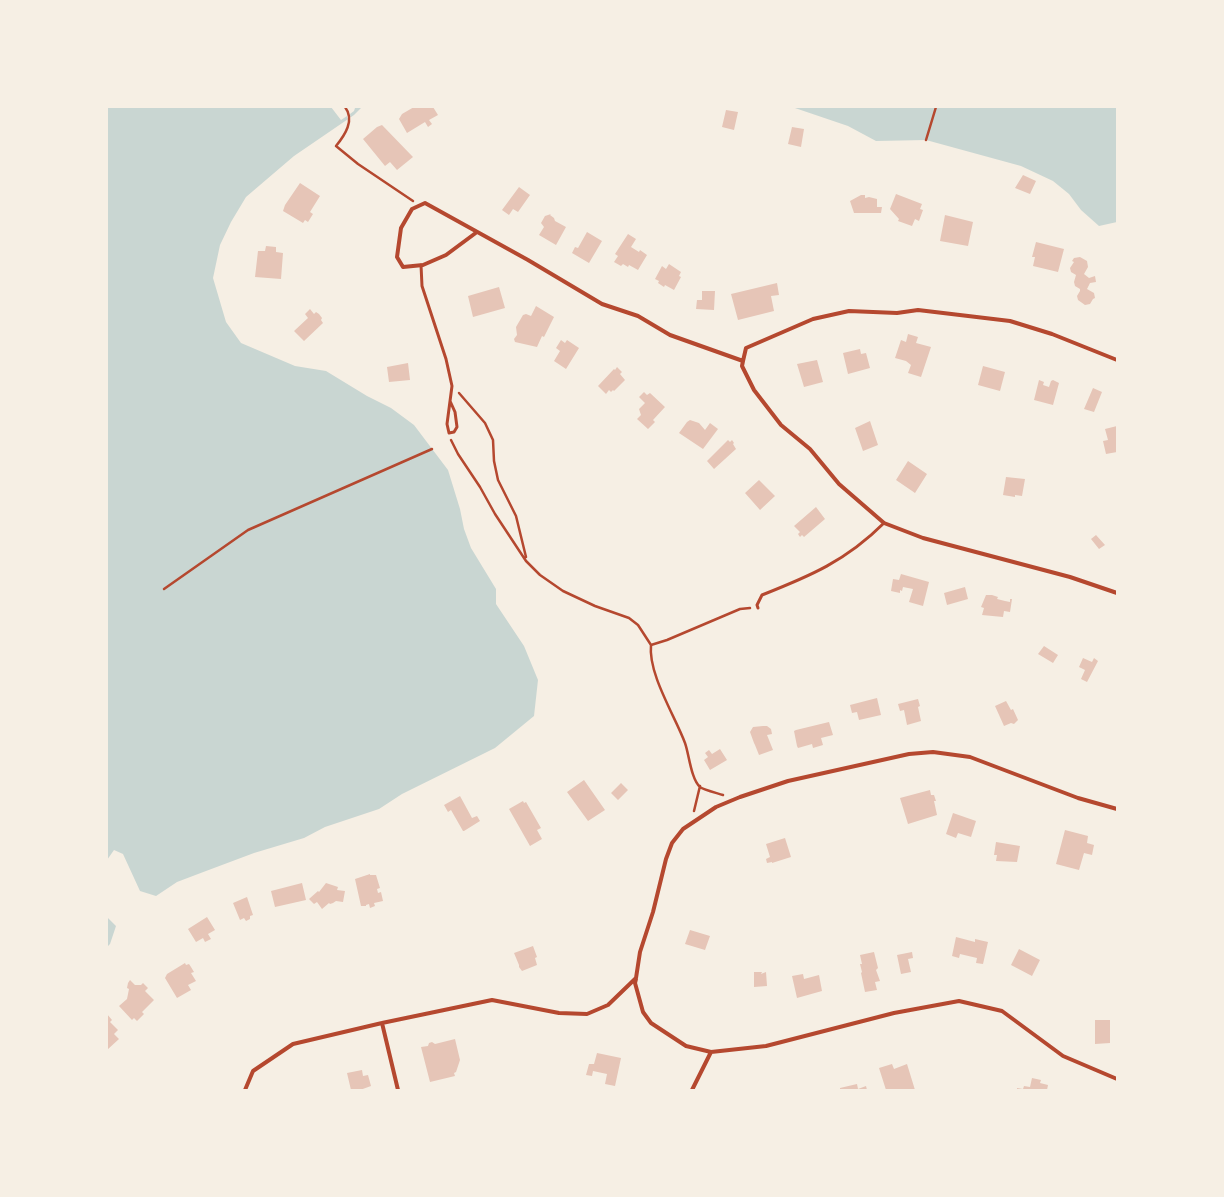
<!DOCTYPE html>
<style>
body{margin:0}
#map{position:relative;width:1224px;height:1197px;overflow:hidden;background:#f6efe4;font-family:Inter,sans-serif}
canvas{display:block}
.frame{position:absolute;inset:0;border:108px solid #f6efe4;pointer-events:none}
</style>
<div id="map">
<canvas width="1224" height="1197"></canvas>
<div class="frame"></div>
</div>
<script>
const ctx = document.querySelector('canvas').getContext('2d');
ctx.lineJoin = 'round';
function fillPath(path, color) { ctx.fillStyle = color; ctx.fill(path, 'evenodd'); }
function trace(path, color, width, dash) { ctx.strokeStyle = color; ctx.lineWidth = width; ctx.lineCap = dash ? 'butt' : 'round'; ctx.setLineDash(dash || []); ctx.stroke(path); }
fillPath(new Path2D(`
 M107 107H362L354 115 294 156 246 197 231 222 220 245 213 278 226 322 241 343 295 366 326 371 367 396 391 408 414 425 448 470 460 509 464 529 471 548 496 589V604L524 646 538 680 534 716 495 748 402 794 379 809 325 827 304 838 254 853 206 871 177 882 156 896 140 891 123 854 114 850 107 860Z
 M792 107H1117V222L1099 226 1081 210 1069 194 1053 181 1021 166 926 140 876 141 848 126Z
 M107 917 116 926 110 944 107 947Z`), '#c9d6d2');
fillPath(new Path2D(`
 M331 107H354L355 108 354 111 350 114 351 120 348 121 347 116 341 120Z`), '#f6efe4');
fillPath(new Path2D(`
 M414 107H433L438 115 429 120 432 124 428 127 425 122 407 133 399 119 402 114Z
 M726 110 738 112 734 130 722 127Z
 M382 125 413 157 397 170 390 162 385 166 363 139 377 127Z
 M792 127 804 129 801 147 788 144Z
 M1023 175 1036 181 1030 194 1015 188Z
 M300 183 320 196 310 212 313 214 308 222 305 220 303 223 283 211 285 205Z
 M519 187 530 195 518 212 513 209 509 215 502 210Z
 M896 194 922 204 920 209 923 210 919 221 915 219 912 226 898 221 899 219 890 209Z
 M861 195H865V198L869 197 877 199V207H882L881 213H854L850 201Z
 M551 214 550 215 554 218 555 221 566 227 556 245 539 235 544 227 541 223 545 216Z
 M945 215 973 222 968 246 940 241Z
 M587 232 602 241 589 263 572 253 575 247 578 248Z
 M628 234 636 239 631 247 639 252 640 250 647 255 638 270 629 265 628 267 623 264 621 266 614 262 618 256 615 254Z
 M1036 242 1064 249 1058 272 1033 266 1035 257H1032Z
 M266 246 276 247V252L283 253 281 279 255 277 258 251H265Z
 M1080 257 1087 261 1088 267 1084 274 1089 278 1095 276 1096 282 1090 283 1087 289 1094 293 1095 298 1093 299 1090 304 1085 305 1078 300 1077 296 1080 291V289L1075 286 1074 282 1076 275 1071 272 1070 268 1074 262 1072 261 1074 258Z
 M669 264 681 272 679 276 681 277 674 290 665 285 664 287 658 283 659 281 655 279 662 266 666 269Z
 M777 283 779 295 771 296 774 311 738 320 731 294Z
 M499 287 505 308 473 317 468 296Z
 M702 291H715L714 310 696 309 697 300H702Z
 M536 306 554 317 544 337 542 336 537 347 515 342 514 339 517 335 516 327 523 315 526 314 531 316Z
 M310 309 314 314 316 312 319 314 322 318 321 320 323 323 304 341 294 331 308 318 305 314Z
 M908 334 918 337 916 343 931 347 921 377 908 373 911 365 906 361 895 358 901 340 906 342Z
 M561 340 565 343 567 340 579 348 566 369 554 361 560 351 556 348Z
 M860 349 861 354 866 353 870 368 848 374 843 353Z
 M817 360 823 382 804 387 797 364Z
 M408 363 410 380 389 382 387 367Z
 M983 366 1005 372 1000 391 978 385Z
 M617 367 622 372 620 374 625 380 614 391 613 390 611 392 609 390 606 394 598 386 614 369 615 370Z
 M1039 380 1044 382 1043 385 1049 387 1051 381 1053 380 1059 383 1053 405 1034 400Z
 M1093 388 1102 392 1094 412 1084 409Z
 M644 392 647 395 650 393 665 407 653 420 655 422 648 429 637 419 641 415 639 409 645 403 639 397Z
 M690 420 699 423 705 430 710 423 718 429 703 449 679 433 687 422Z
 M870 421 878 445 863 451 855 428Z
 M1117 426V452L1106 454 1103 441 1108 440 1105 429Z
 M728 440 730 442 732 440 734 443 733 444 736 449 714 469 707 461Z
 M908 461 927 474 915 493 896 480Z
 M1006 477 1025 479 1022 496 1015 495V497L1003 495Z
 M759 480 775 496 760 510 745 493Z
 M816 507 825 519 804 537 802 535 800 537 798 534 800 532 794 526Z
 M1096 535 1105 545 1099 549 1091 539Z
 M901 574 929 582 923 606 909 602 913 589 903 587 902 591 900 590V593L891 591 893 579 899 580Z
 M965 587 968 599 947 605 944 593Z
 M986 595H992L998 597 997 599 1005 601 1010 602V599H1012L1010 612 1004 611 1003 617 982 615 984 608 981 607Z
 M1044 646 1058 655 1053 663 1038 654Z
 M1083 658 1092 662 1094 658 1098 661 1087 682 1081 679 1085 670 1079 667Z
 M877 698 881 715 859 720 857 712 852 713 850 705Z
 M918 699 920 706 918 707 921 721 907 725 904 710 900 711 898 704Z
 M1006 701 1011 710 1013 709 1018 720 1014 724 1011 723 1004 726 995 706Z
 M829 722 833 735 821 738 823 745 813 748 812 744 798 748 797 746 794 731 796 730Z
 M763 726H767L771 729 772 734 767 735 773 750 759 755 755 745 754 743 750 732 753 727Z
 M720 749 727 760 710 770 704 760 708 757 705 753 709 750 712 754Z
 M584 780 605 810 588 821 567 792Z
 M621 783 628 790 618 800 611 793Z
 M930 790 931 795H934L936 801H934L937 815 908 824 900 798Z
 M460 796 472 818 477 816 480 821 464 831H463L451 810 448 812 444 805Z
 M523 801 524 803 526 802 541 828 537 830 542 839 530 846 509 809Z
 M953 813 976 821 971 837 958 833 956 838 946 834Z
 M1065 830 1088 836 1087 843 1094 845 1092 855 1084 853 1079 870 1056 864Z
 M785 838 791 857 772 863V862L767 863 766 859 770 857 766 844Z
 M996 842 1020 846 1017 862 996 861 997 855H994Z
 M370 874V875H376L380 888 377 889 378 893 381 892 383 901 374 903 375 906 370 908 369 904 366 905V906H361L355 879Z
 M302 883 306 900 275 907 271 891Z
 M326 883 338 887 337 890 345 891 343 902 336 901 333 903 330 904 329 903 322 909 317 902 314 904 309 899 318 891 319 892Z
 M247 897 253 915 250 916V919L246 921 244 918 240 920 233 903Z
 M207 917 215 930 208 934 211 939 205 942 203 938 196 942 188 929Z
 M690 930 710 936 705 950 685 944Z
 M956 937 975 942V939L988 942 983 964 976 963 977 958 960 954 959 958 952 956Z
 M533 946 537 957 535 958 537 965 522 971 519 967V965L514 953Z
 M1019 949 1040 960 1032 976 1011 965Z
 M874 952 878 968 876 970 880 981 875 982 877 990 865 992 861 973 862 972 860 964H862L860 955Z
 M912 952 913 958 908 959 911 972 901 974 897 955Z
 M185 963 186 965 189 964 191 967 194 972 191 973 196 981 188 985 191 990 177 998 165 978 167 974Z
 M754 972H762L761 974 766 972 767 986 754 987Z
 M803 974 804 979 819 975 822 991 797 998 792 976Z
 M130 980 135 985H141L143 983 148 988 145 991 154 1000 142 1012 144 1014 137 1021 134 1018 132 1020 119 1006 127 999 129 989 127 988 128 983Z
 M107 1014 112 1020 110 1022 118 1030 114 1034 119 1039 107 1050Z
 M1095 1020H1110V1043L1095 1044Z
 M455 1039 460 1060 456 1072 454 1073 455 1076 430 1082 421 1047 428 1046 429 1043 432 1042 435 1044Z
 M597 1053 621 1058 615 1086 605 1084 607 1074 593 1071 592 1076 586 1075 589 1064H594Z
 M892 1064 894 1069 907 1064 915 1090H886L879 1068Z
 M362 1070 363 1076 368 1075 371 1086 360 1090H351L347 1073Z
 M1032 1078 1041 1080 1040 1083 1048 1085 1047 1090H1017V1088L1023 1089 1024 1086 1030 1087Z
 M857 1084 858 1089 866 1086 867 1090H840V1088Z`), '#e6c5b7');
trace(new Path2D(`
 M345 107C355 120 345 135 336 146L358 164 413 201
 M926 140 936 107
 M459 393 485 423 493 440 494 461 498 480 516 516 526 557
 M451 440 458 454 480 487 495 514 526 561 540 575 563 591 595 606 629 618 638 625 651 645C648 674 675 716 685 743 689 754 691 779 700 787 704 790 717 793 723 795
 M164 589 248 530 432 449
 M651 645 667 640 740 609 750 608
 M694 811 700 786`), '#b5482f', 2.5);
trace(new Path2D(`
 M421 265 422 286 446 359 452 386 447 424 449 433 454 432 457 427 455 412 450 401
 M758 608 757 605 762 595C810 576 846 561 884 523`), '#b5482f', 3);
trace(new Path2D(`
 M477 232 446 255 423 265 403 267 397 257 401 228 412 209 425 203 528 260 602 304 638 316 670 335 743 361 746 348 813 319 849 311 897 313 918 310 1010 321 1052 334 1117 360
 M743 361 742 366 754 390 781 425 810 449 839 484 884 523 923 538 1070 577 1117 593
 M636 979 635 983 643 1012 651 1023 686 1046 711 1052
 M382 1023 398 1090
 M245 1090 253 1071 293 1044 382 1023 492 1000 559 1013 587 1014 608 1005 636 978 640 952 653 912 666 859 672 843 683 829 716 807 740 797 788 781 909 754 933 752 970 757 1078 798 1117 809
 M692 1090 711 1052 766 1046 894 1013 959 1001 1002 1011 1063 1056 1117 1079`), '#b5482f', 4);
</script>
